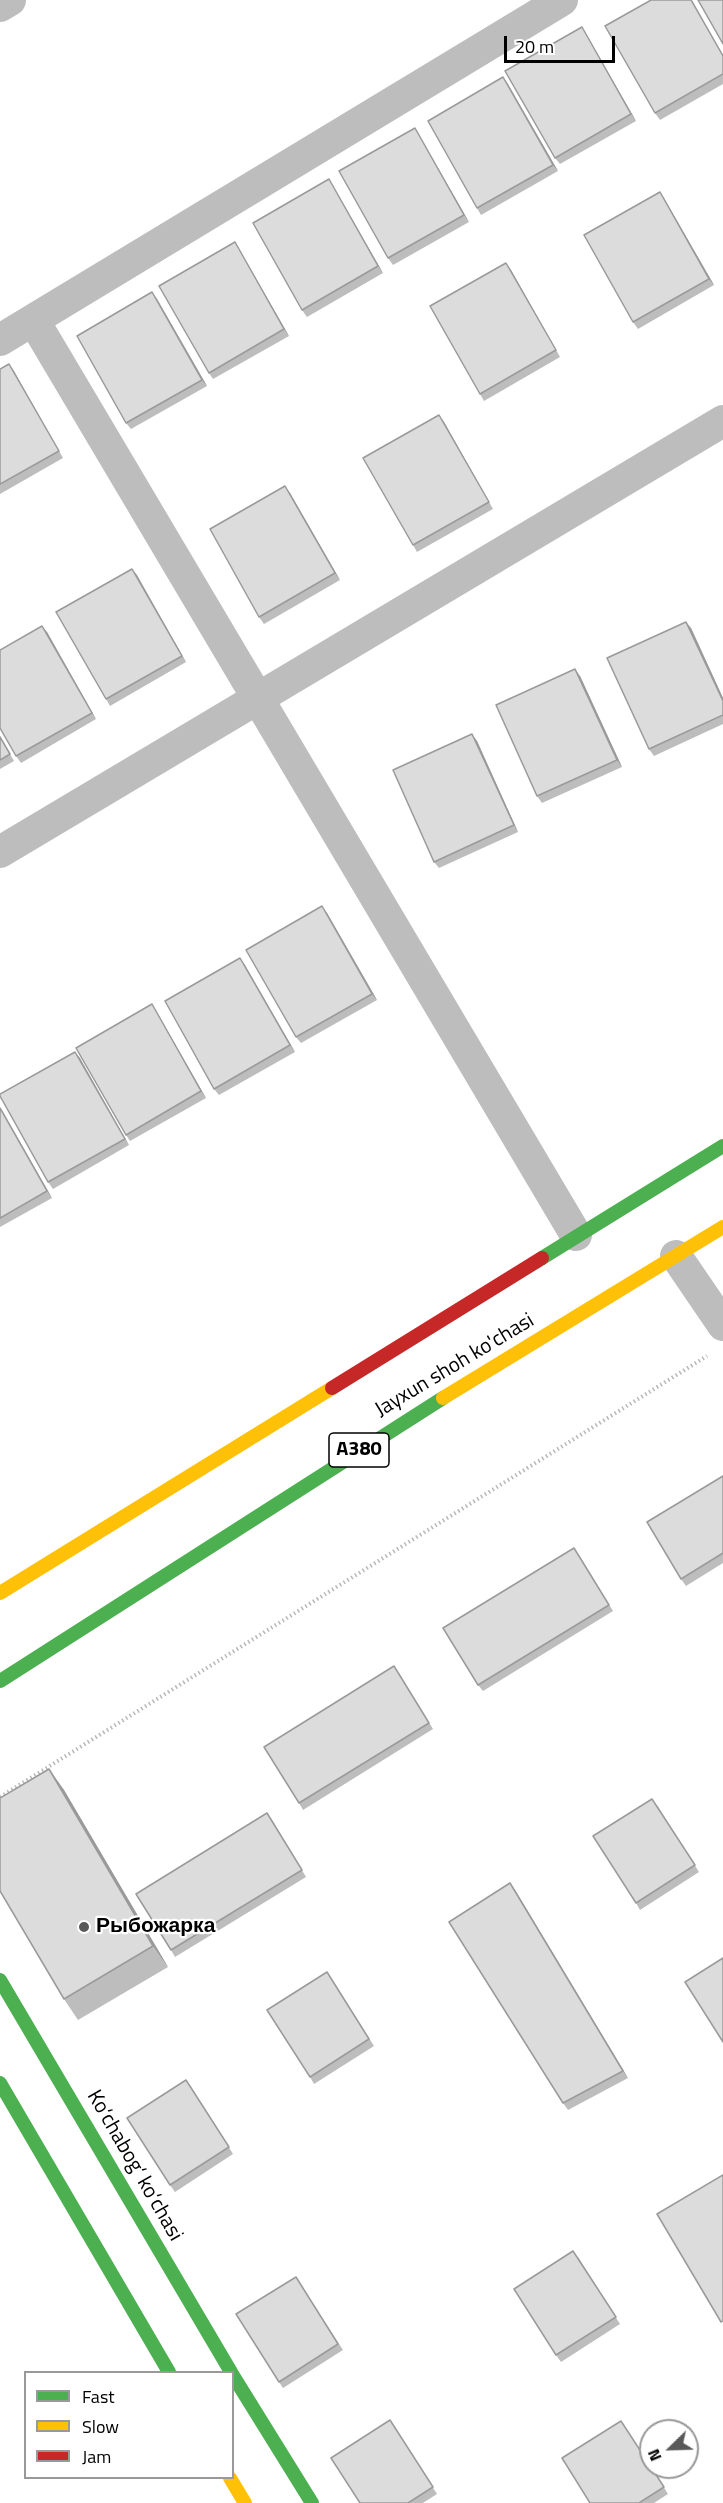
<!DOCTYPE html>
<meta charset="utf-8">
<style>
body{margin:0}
#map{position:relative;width:723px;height:2503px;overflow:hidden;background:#fff;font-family:"Titillium Web",sans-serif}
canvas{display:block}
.legend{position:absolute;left:24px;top:2371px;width:210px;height:108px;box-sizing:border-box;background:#fff;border:2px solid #999;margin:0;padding:8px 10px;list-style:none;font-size:18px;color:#000}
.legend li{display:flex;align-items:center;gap:12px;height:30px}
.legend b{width:30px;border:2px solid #999}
.north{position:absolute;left:639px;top:2419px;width:60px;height:60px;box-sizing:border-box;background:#fff;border:2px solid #999;border-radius:50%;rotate:247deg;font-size:16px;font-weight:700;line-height:24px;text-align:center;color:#000}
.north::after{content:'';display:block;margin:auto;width:21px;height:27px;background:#595959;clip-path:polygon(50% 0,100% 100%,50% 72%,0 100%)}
.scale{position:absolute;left:504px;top:36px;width:111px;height:27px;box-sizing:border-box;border:3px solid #000;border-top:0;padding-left:8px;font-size:18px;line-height:21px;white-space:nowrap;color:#000;-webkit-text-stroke:4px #fff;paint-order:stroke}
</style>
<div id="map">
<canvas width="723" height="2503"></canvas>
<ul class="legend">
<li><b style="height:8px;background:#4caf50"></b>Fast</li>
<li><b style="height:8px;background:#ffc107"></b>Slow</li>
<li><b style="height:8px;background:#c62828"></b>Jam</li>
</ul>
<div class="north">N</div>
<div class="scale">20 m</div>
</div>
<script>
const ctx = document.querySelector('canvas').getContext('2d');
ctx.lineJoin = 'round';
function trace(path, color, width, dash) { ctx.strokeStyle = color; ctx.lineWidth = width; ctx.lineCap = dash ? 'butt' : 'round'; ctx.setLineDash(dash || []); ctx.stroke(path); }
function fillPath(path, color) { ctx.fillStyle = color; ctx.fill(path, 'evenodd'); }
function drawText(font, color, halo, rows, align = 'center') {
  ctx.font = font + ' "Titillium Web",sans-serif'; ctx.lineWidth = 4.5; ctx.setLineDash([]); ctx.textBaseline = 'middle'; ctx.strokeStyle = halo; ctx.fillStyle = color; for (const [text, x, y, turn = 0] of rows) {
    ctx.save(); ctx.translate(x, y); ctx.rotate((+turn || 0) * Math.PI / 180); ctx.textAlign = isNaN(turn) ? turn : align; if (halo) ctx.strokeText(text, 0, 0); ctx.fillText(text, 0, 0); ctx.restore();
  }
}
trace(new Path2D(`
 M0 1797 707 1356`), '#b8b8b8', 4, [1.5, 3]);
trace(new Path2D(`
 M0 6 10 0
 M34 321 576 1235
 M0 340 562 0
 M0 852 723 421
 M676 1256 723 1325`), '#bdbdbd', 32);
trace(new Path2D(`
 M542 1258 723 1146
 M0 1681 443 1398
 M0 1980 231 2372
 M0 2083 169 2372
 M232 2374 312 2503`), '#4caf50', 14);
trace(new Path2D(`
 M443 1398 723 1227
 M0 1593 332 1388
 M230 2478 245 2503`), '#ffc107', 14);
trace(new Path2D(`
 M332 1388 542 1258`), '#c62828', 14);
fillPath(new Path2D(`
 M692 0 723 55V84L660 120 655 113Z
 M586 34 636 121 560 164 555 158Z
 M503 77 558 171 481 215 477 208Z
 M415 128 469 222 393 265 388 258Z
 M329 179 383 273 307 317 302 310Z
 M660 192 714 285 638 329 633 322Z
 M235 242 289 336 213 379 209 373Z
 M511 270 560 357 484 401 480 394Z
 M157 299 207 386 131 429 126 423Z
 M9 364 63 458 0 494V369Z
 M444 422 493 509 417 552 413 545Z
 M290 493 340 580 264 624 259 617Z
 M132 569 186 662 110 706 106 699Z
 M691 628 723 698V724L654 756 649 749Z
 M47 632 96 719 21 763 16 756Z
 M580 676 622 767 542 803 537 796Z
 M0 736 14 761 0 769Z
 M477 741 518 832 439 868 434 862Z
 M327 913 377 1000 301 1043 296 1037Z
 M240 958 295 1052 219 1095 214 1089Z
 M152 1004 206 1098 130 1141 126 1135Z
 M75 1052 129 1145 53 1189 48 1182Z
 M0 1107 52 1198 0 1227Z
 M723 1476V1563L686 1586 681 1579Z
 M579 1555 613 1611 483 1691 478 1685Z
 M399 1673 433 1729 303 1810 299 1803Z
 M49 1769 64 1790 168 1967 78 2020 64 1999Z
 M657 1805 699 1872 640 1910 636 1903Z
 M272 1820 306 1877 175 1957 171 1950Z
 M515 1890 628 2078 568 2110 563 2103Z
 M332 1979 374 2046 314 2084 310 2077Z
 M191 2087 233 2154 175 2192 170 2185Z
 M578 2257 620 2324 561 2362 556 2355Z
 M296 2277 343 2350 283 2388 279 2382Z
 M395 2427 437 2494 423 2503H360Z
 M651 2467 668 2494 654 2503H590Z`), '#bdbdbd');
fillPath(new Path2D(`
 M582 27 586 34 636 121 631 114Z
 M503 77 508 84 558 171 553 165Z
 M415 128 419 135 469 222 464 215Z
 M329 179 333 186 383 273 378 266Z
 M660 192 664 198 714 285 709 279Z
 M235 242 239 249 289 336 284 329Z
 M506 263 511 270 560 357 556 350Z
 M152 292 157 299 207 386 202 380Z
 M9 364 14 371 63 458 59 451Z
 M439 415 444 422 493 509 489 502Z
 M285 486 290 493 340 580 335 573Z
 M132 569 137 575 186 662 182 656Z
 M686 622 691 628 723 698V701Z
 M42 626 47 632 96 719 92 713Z
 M575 669 580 676 622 767 617 760Z
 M472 734 477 741 518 832 514 825Z
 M322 906 327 913 377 1000 372 994Z
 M240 958 245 965 295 1052 290 1045Z
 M152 1004 156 1011 206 1098 201 1091Z
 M75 1052 80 1058 129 1145 125 1139Z
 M0 1107 2 1110 52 1198 47 1191Z
 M49 1769 64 1790 168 1967 153 1946Z
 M510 1883 515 1890 628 2078 623 2071Z`), '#9a9a9a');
const building = new Path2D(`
 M651 0H691L723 56V74L655 113 605 26Z
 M698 0H723V44Z
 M582 27 631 114 555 158 505 71Z
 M503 77 553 165 477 208 428 121Z
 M415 128 464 215 388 258 339 171Z
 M329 179 378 266 302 310 253 223Z
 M660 192 709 279 633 322 584 235Z
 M235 242 284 329 209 373 159 286Z
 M506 263 556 350 480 394 430 306Z
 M152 292 202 380 126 423 77 336Z
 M9 364 59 451 0 484V369Z
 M439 415 489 502 413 545 363 458Z
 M285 486 335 573 259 617 210 529Z
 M132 569 182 656 106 699 56 612Z
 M686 622 723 701V715L649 749 607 658Z
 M42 626 92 713 16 756 0 728V650Z
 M575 669 617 760 537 796 496 705Z
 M472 734 514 825 434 862 393 770Z
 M0 737 10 754 0 760Z
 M322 906 372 994 296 1037 246 950Z
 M240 958 290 1045 214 1089 165 1001Z
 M152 1004 201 1091 126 1135 76 1048Z
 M75 1052 125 1139 48 1182 0 1096V1094Z
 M0 1108 47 1191 0 1218Z
 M723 1476V1553L681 1579 647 1522Z
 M574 1548 609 1605 478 1685 443 1628Z
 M394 1666 429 1723 299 1803 264 1747Z
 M49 1769 153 1946 64 1999 0 1891V1798Z
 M652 1799 695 1865 636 1903 593 1836Z
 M267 1813 302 1870 171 1950 136 1894Z
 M510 1883 623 2071 563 2103 449 1922Z
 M723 1958V2042L685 1982Z
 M327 1972 369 2039 310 2077 267 2010Z
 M186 2080 229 2147 170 2185 127 2118Z
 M723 2175V2321L721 2322 657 2214Z
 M573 2251 616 2317 556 2355 514 2289Z
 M296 2277 338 2344 279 2382 236 2314Z
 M390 2420 433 2487 408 2503H360L331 2458Z
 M621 2421 664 2487 639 2503H590L562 2458Z`);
fillPath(building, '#dcdcdc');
trace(building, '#9a9a9a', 1.5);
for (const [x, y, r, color] of [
 [84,1927,6,"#595959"]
]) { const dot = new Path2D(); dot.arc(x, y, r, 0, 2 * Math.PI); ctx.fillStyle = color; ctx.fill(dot); trace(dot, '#fff', 2); }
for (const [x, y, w] of [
 [359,1450,60]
]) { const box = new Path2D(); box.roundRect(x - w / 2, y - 17, w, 34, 4.5); ctx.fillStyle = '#fff'; ctx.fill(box); trace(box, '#000', 1.5); }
drawText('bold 20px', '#000', null, [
 ["A380",359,1450]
]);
drawText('21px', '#000', '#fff', [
 ["Jayxun shoh ko'chasi",455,1366,-31],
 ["Ko‘chabog‘ ko‘chasi",134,2166,60]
]);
drawText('bold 21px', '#000', '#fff', [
 ["Рыбожарка",96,1927]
], 'left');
</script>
